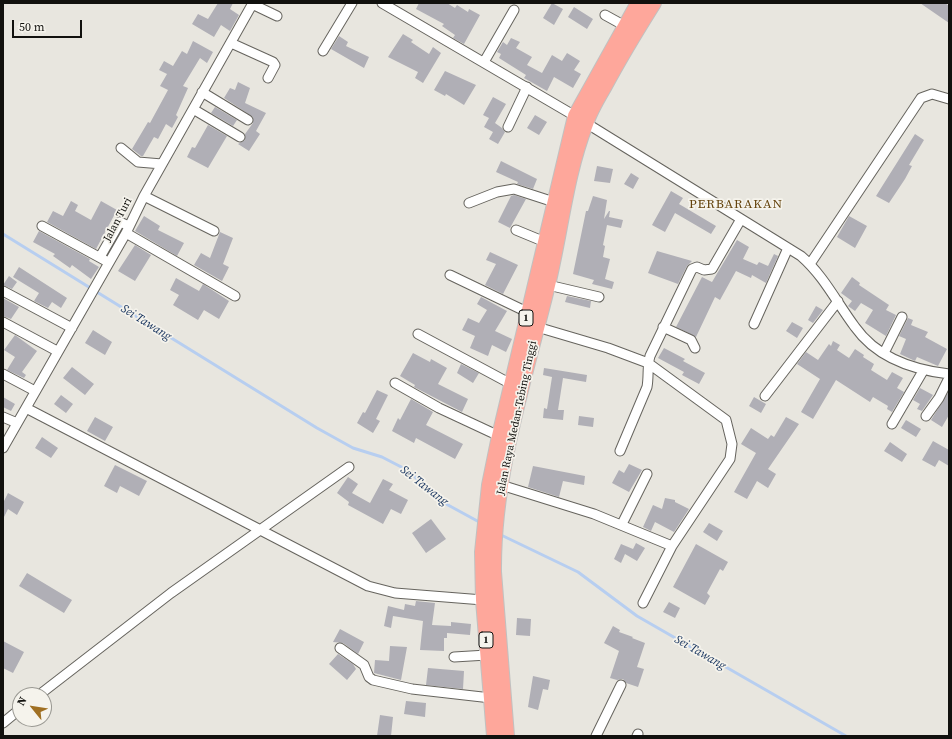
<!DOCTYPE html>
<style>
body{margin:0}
#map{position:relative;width:952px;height:739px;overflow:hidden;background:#e8e6df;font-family:"Source Serif 4",serif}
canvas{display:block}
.frame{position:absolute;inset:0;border:4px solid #11110e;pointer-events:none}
.north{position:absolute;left:12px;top:687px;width:40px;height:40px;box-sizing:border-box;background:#f5f3ec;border:1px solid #9a9993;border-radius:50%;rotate:300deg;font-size:11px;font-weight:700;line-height:16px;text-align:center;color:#11110e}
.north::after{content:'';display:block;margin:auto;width:14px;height:18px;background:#a07023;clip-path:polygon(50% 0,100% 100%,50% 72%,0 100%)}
.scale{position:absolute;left:12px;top:20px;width:70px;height:18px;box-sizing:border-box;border:2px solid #11110e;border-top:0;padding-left:5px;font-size:12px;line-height:14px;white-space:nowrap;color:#11110e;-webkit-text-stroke:3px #f5f3ec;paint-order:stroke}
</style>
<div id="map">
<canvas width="952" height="739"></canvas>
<div class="frame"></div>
<div class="north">N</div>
<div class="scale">50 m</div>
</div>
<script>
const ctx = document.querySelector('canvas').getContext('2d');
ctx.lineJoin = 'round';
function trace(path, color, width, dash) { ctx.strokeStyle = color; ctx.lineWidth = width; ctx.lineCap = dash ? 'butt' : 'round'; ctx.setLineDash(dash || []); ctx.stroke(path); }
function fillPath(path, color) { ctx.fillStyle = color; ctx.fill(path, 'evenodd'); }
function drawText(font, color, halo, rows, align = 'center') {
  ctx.font = font + ' "Source Serif 4",serif'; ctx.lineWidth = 3.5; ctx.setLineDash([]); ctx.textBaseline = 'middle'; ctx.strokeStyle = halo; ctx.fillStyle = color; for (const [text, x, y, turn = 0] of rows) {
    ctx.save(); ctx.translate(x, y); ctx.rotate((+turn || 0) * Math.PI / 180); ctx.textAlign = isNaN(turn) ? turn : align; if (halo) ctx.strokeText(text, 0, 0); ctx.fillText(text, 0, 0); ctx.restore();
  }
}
trace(new Path2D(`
 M3 234 317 428 353 448 382 457 409 471 437 499 481 523
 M499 534 578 572 637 616 846 736`), '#b7cef0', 3);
fillPath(new Path2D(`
 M218 3H233L230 9 239 15 230 31 221 25 214 37 192 24 198 14 208 19Z
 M419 3H447L455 8 457 5 468 12 469 9 480 15 464 44 453 38 455 35 442 26 444 24 416 9Z
 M552 3 563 9 554 25 543 18Z
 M920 3H945L949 6V23Z
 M574 7 593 19 587 29 568 17Z
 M403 34 413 40 411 42 429 54 433 47 441 53 423 83 415 78 418 72 388 57Z
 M339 36 348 42 346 46 369 57 364 68 331 49Z
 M511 38 520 42 516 48 532 57 527 65 542 73 552 55 562 61 567 53 580 61 574 70 581 74 573 88 554 77 547 91 524 78 526 75 499 58 501 54 497 52 503 42 507 45Z
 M193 41 213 52 207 63 200 58 183 86 188 88 176 115 178 117 172 128 166 124 158 139 154 137 143 156H141L132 149 148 122 150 123 168 90 160 86 167 74 159 70 164 61 173 66 182 51 187 54Z
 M445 71 476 85 464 105 446 94 445 96 434 90Z
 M238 82 250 88 245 103 266 113 256 131 260 134 249 151 238 144 245 140V134L253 123V117L224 98 230 88 235 90Z
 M493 97 506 104 495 123 502 128 505 132 498 144 489 139 493 132 484 127 489 118 483 115Z
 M215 107 237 120 233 126 211 113Z
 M535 115 547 122 539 135 527 128Z
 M208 125 227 136 208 168 187 157 192 147 195 148Z
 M915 134 924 140 909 165 912 166 905 179 889 203 876 196Z
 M501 161 537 179 533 189 517 184 518 182 496 172Z
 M597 166 613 169 610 183 594 181Z
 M631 173 639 178 633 189 624 184Z
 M671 191 683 198 679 204 716 226 711 234 675 213 665 232 652 225Z
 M514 195 526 199 510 228 498 222 511 196Z
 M593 196 607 200 604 219 609 211H610L609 217 623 220 621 228 607 225 603 245 605 246 603 257 610 259 605 279 614 282 612 289 592 284 594 280 573 274 586 211H588Z
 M71 201 78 205 75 211 91 220 101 201 117 210 96 249 47 222 53 211 63 216Z
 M144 216 160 226 158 230 184 243 177 256 135 231Z
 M849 216 867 226 855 248 837 237Z
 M39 231 90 259 89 261 99 267 91 279 72 265 70 268 53 256 55 254 33 242Z
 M220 232 233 238 223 264 229 267 222 281 194 265 201 253 210 258Z
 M737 240 749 247 743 259 757 265 759 262 768 266 774 254 778 256 766 283 752 275 751 278 736 271 720 300 715 297 696 337 676 327 702 277 712 282Z
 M135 245 151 255 135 281 118 271Z
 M657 251 692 261 687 266 678 284 648 273Z
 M490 252 518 265 503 294 485 285 496 264 486 260Z
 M19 267 67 298 61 308 52 302 48 308 34 301 39 293 13 277Z
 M9 276 17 282 12 289 3 285Z
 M852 277 860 283 859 285 889 305 886 310 896 315 886 336 865 323 873 310 861 303 855 311 848 306 852 301 841 293Z
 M176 278 199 291 203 284 229 301 219 319 204 310 198 320 173 305 179 295 170 290Z
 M567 296 591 301 590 308 565 302Z
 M481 297 507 311 495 331 512 339 506 352 492 345 488 356 470 348 475 336 462 330 468 318 479 323 487 310 477 304Z
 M3 298 19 307 11 319 3 316Z
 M816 306 823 310 813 323 808 320Z
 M908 318 913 320 911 325 928 332 925 337 947 349 938 366 917 357 915 361 900 354 906 339 899 336Z
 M792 322 803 328 797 338 786 331Z
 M93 330 112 342 105 355 85 343Z
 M15 335 37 351 22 372 26 375 24 378 7 370 15 357 4 350Z
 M833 341 840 345 837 350 849 358 855 349 864 355 863 357 874 364 871 370 887 380 892 372 903 378 897 388 904 392 892 412 887 409 888 406 873 397 870 402 836 380 813 419 801 412 820 379 797 364 806 352 818 360 829 344 831 346Z
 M664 348 685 359 683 361 705 373 699 384 682 375 684 372 658 358Z
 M413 353 430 362 431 359 447 368 438 384 468 399 462 412 414 387 415 385 400 376Z
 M461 364 479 373 473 383 457 373Z
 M72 367 94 384 85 395 63 378Z
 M544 368 587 375 586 382 563 378 558 410H564L563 420 543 418 544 408 547 409 552 377 543 375Z
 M920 388 933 395 922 411 917 409 920 404 913 400Z
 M377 390 388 395 376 419 380 421 373 433 357 423 363 412 365 413Z
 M949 391V415L942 427 931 420Z
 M61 395 73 404 66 413 54 404Z
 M3 397 15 404 11 411 3 407Z
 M754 397 766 404 761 413 749 406Z
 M411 399 433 412 426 425 463 444 455 459 416 438 414 443 392 431 398 418 400 420Z
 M579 416 594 418 593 427 578 425Z
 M95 417 113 427 105 441 87 431Z
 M786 417 799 424 768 469 776 474 768 488 757 481 747 499 734 492 756 453 741 444 751 428 768 439 771 435 774 437Z
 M906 420 921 429 916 437 901 428Z
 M42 437 58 448 51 458 35 448Z
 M933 441 949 450V466L939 460 935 467 922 460Z
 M890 442 907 454 902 462 884 451Z
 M629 464 642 470 629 492 612 483 619 470 624 473Z
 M115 465 147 481 139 496 120 486 117 493 104 486Z
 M533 466 585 476 584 485 563 481 559 497 528 487Z
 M348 477 358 484 352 493 370 503 383 479 393 484 389 490 408 500 401 514 391 509 383 524 348 505 349 502 337 493Z
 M8 493 24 502 17 515 8 509 3 519V503Z
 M665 498 675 500V502L689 509 674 532 655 522 651 531 643 527 653 505 662 509Z
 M431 519 446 539 426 553 412 533Z
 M709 523 723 531 717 541 703 532Z
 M636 543 645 548 637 561 625 554 621 563 614 559 621 544 633 549Z
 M696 544 728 562 723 571 720 569 707 593 710 596 705 605 673 587Z
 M27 573 72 600 64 613 19 586Z
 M416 601 435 603 432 625 451 626V622L471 624 470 635 447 633V638H444V651L420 650 423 621 393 616 391 628 384 626 388 606 404 610 405 604 415 606Z
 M669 602 680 608 675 618 663 612Z
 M517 618 531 619 530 636 516 635Z
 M613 626 620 630 619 632 633 637 632 638 645 643 637 667 644 669 638 687 626 683 623 679 617 680 610 678 619 651 604 643Z
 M340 629 364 642 358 654 343 643 333 642Z
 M3 641 24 652 13 673 3 668Z
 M390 646 407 647 401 680 374 673 375 660 389 661Z
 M338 654 353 664 356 669 347 680 329 664Z
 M428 668 464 671 463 689 426 685Z
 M533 676 550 680 548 690 543 689 538 710 528 707Z
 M406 701 426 703 425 717 404 714Z
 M380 715 393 717 391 736H377Z`), '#b0afb6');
const minor = new Path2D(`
 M382 3 575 116
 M252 4 277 16
 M605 15 625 26
 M231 43 273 62 275 65 268 78
 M323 51 352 3
 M484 62 514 10
 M202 92 248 120
 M193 109 240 137
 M586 123 801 256C824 276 837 303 855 327 877 358 914 370 949 374
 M508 127 527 87
 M121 148 138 162 162 164
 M144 196 214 231
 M469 203 497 192 514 189 554 202
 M42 226 108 262
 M516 230 545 242
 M126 233 235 296
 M100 257 120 222 129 226
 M810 264 921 98 932 94 949 99
 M450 275 527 312
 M548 285 599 297
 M3 291 72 328
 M3 322 57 351
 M754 324 788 248
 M537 327 608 348 648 363 726 420 732 444 730 459 672 546 643 603
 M663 327 691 340 695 348
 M418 334 511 384
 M884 353 902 317
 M3 374 35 391
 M395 383 439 408 499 436
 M765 396 838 301
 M26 408 368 586 395 593 483 600
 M926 416 939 398 949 378
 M3 417 17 423
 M892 424 923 371
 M3 448 126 233 144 196 253 3
 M620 451 647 387C649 376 647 366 650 356L692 269 697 267 704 270 712 269 741 219
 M501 485 594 514 672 546
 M622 524 647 474
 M340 648 364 665 369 677 373 680 412 689 491 698
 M454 657 487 655
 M39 695 171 593 349 467
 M3 723 20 709
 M596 736 621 685
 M637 736 638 734`);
const highway = new Path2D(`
 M494 736 483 600 482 552 489 485 499 436 575 116 638 3
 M507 736 494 572C493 475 525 379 548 285 561 232 566 175 586 124 590 111 598 98 605 86 620 58 637 30 654 3`);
trace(minor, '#66645e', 11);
trace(highway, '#c1c1c0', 16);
trace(minor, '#fff', 9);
trace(highway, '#fea79b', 14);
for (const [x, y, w] of [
 [526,318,14],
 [486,640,14]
]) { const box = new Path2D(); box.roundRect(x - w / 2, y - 8, w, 16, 3); ctx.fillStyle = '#f5f3ec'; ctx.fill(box); trace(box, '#11110e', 1); }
drawText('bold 10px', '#11110e', null, [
 ["1",526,318],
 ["1",486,640]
]);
drawText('11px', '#11110e', '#f5f3ec', [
 ["Jalan Turi",118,220,-62],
 ["Jalan Raya Medan-Tebing Tinggi",517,418,-78]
]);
drawText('italic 12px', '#15325d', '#f5f3ec', [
 ["Sei Tawang",146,323,32],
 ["Sei Tawang",424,486,38],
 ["Sei Tawang",700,653,30]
]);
ctx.letterSpacing = '1px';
drawText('13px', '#64430c', '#f5f3ec', [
 ["PERBARAKAN",736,205]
]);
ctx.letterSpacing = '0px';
</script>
